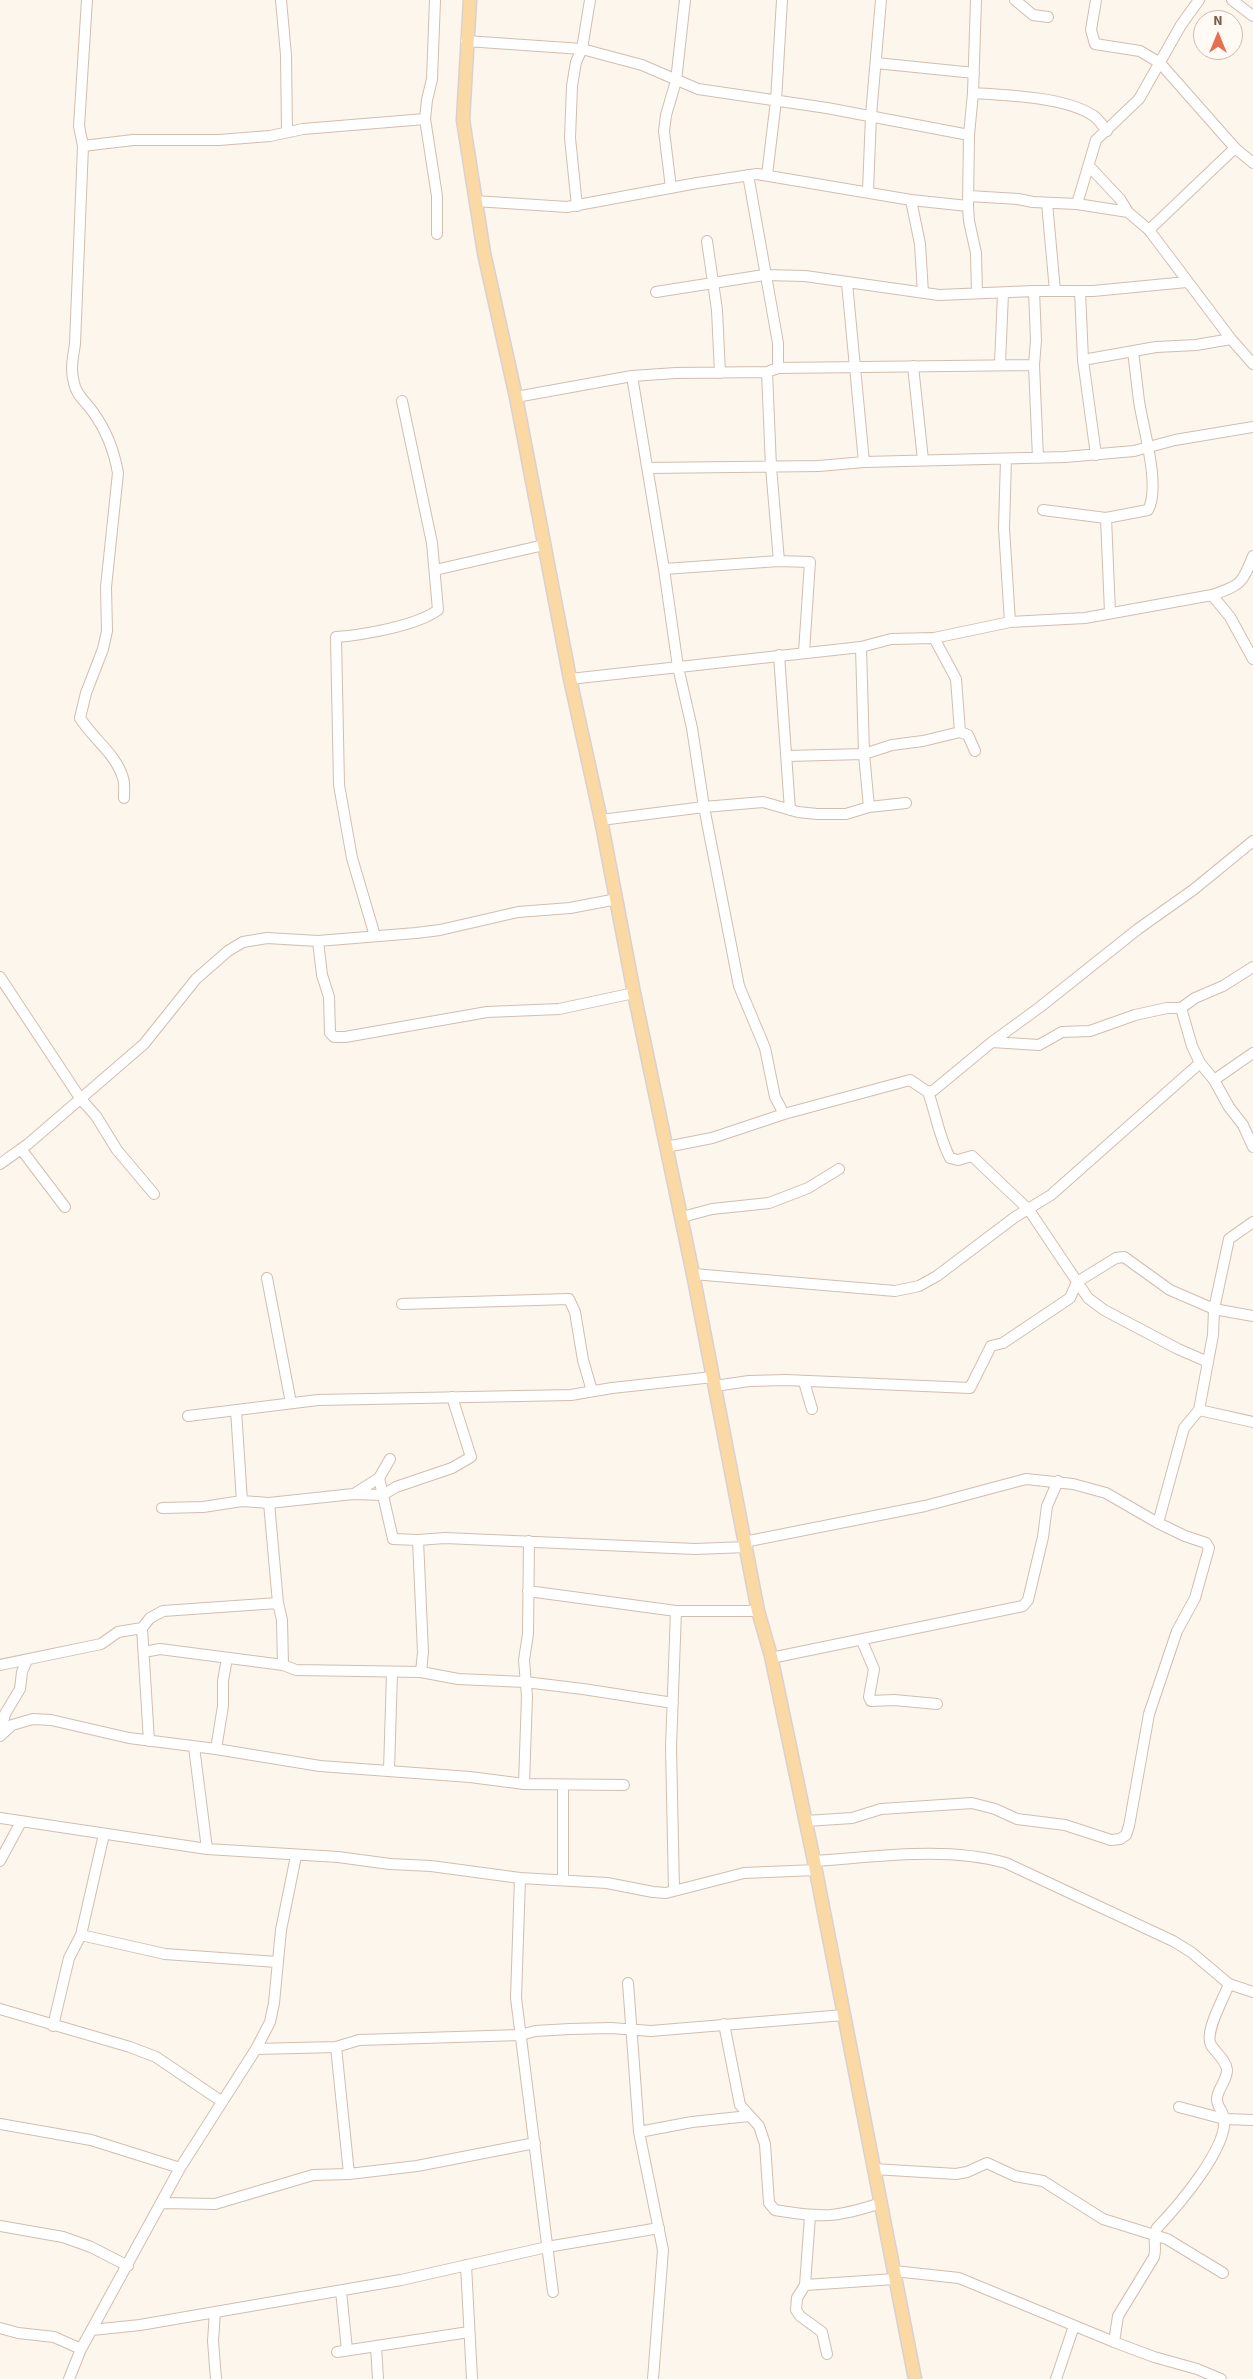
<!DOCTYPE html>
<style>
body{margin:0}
#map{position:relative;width:1253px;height:2379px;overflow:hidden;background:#fdf6ec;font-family:"Source Sans 3",sans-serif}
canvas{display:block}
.north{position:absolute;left:1193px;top:10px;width:50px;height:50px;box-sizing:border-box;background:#fffaf3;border:1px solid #cabbb1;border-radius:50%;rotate:0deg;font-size:14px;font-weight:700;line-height:20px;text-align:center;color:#7a5c4d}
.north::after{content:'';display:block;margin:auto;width:18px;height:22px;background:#e76f51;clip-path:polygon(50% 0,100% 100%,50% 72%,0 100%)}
</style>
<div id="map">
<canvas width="1253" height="2379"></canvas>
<div class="north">N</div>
</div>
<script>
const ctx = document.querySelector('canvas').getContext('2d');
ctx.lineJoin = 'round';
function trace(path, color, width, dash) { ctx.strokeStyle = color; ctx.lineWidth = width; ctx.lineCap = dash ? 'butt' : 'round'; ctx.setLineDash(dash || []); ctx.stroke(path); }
const minor = new Path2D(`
 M87 0 79 126 83 146 75 344C73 357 70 370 74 383 76 395 86 402 93 412 106 430 114 450 118 473L106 587 107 631 103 649 86 693 80 718C93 739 116 754 123 778 125 784 124 792 124 798
 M281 0 286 55 287 132
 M435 0 432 79 427 100 425 119 437 196V234
 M976 0 973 93 969 135 968 206 969 221 976 253 977 293
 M1015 0 1033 15 1048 17
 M1096 0 1091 30 1095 44 1140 51 1160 63 1235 148 1253 163
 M1232 0 1253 16
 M466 41 582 49 642 65 698 89 827 108 969 135
 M876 63 974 73
 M973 93C1007 95 1066 97 1094 116 1099 120 1103 126 1107 131
 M83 146 133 140H219L270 136 303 129 425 119
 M1089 166 1120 199 1128 212 1149 230 1231 339 1253 364
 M748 175 778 343V368
 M767 175 776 101 782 0
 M671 188 664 131 666 115 676 81 685 0
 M868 191 871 115 881 0
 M969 196 1018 199 1033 202 1077 204 1128 212
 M911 200 920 244 923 293
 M475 201 567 207 697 183 757 174 911 200 968 206
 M1047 203 1055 291
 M1077 204 1096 140 1139 99 1181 25 1199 0
 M577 206 570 138 572 86 576 62 582 49 590 0
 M1149 230 1235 148
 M707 241 717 310 720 373
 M847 283 864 462
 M1034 291 1036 340 1034 365 1038 458
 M1080 291 1083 360 1096 455
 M656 292 764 275 805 276 939 295 1034 291H1093L1187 282
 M1083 360 1156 347 1196 345 1231 339
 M1000 364 1003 293
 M913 366 923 460
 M767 372 771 467 779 561
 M632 376 664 569 678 667 692 728 704 807 739 986 765 1048 775 1097 784 1114
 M516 397 632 376 676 373 767 372 778 368 1034 365
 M1006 459 1004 528 1010 622
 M648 468 819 466 864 462 1065 457 1134 451 1175 440 1253 427
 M1043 510 1106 518 1148 510C1161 487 1143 428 1139 401 1137 384 1135 368 1133 351
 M1106 518 1110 612
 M664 569 779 561 810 562 804 652
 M435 570 544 545
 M1212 595 1230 617 1253 659
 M934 638 956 679 960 732
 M861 647 864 754 869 807
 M779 655 790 810
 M570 679 861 647 891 639 934 638 1010 622 1085 618 1212 595C1241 585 1242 584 1253 556
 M787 756 864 754 892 745 923 741 960 732 968 735 975 751
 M601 820 704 807 763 802 798 812 817 814H846L869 807 906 803
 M375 936 352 858 339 785 336 637C363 635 416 626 438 610L432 543 402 401
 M318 941 322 975 329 997 330 1033 334 1037H345L487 1012 559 1009 634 993
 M0 977 80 1098 96 1116 117 1150 154 1194
 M1181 1008 1192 1046 1200 1063 1214 1080 1229 1107 1243 1125 1253 1147
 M992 1042 1039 1045 1062 1032 1090 1031 1135 1015 1167 1008H1181L1195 998 1223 986 1253 967
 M1214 1080 1253 1053
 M928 1092C936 1114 939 1137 950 1158L958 1160 972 1156 1029 1210 1088 1298 1104 1310 1178 1349 1208 1362
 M666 1147 712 1138 784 1114 910 1080 928 1092 934 1090 992 1042 1040 1007 1138 929 1193 890 1253 841
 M21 1149 65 1207
 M0 1164 28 1144 144 1044 196 979 228 951 243 942 267 938 318 941 416 933 440 930 518 912 570 908 617 899
 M682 1217 712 1209 769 1203 808 1188 839 1169
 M693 1274 895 1291 919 1286 937 1276 1015 1217 1051 1195 1200 1063
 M267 1278 291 1403
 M402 1304 569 1299 575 1312 583 1360 592 1391
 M804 1382 812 1409
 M715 1386 749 1381 786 1380 970 1388 991 1346 1003 1343 1070 1298 1077 1282 1116 1258 1124 1257 1170 1290 1214 1309 1253 1316
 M236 1410 242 1501
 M1199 1410 1253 1422
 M188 1416 318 1400 571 1395 612 1388 713 1377
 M379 1478 393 1539 418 1540 445 1538 695 1549 747 1547
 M354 1494 379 1478 390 1459
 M269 1503 278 1603 282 1620 283 1665
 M162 1508 203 1507 242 1501 269 1503 353 1494 383 1495 396 1487 452 1468 471 1457 452 1397
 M1158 1523 1184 1428 1199 1410 1213 1335 1214 1309 1229 1239 1253 1222
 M418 1540 423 1652 421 1672
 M744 1542 925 1506 1026 1479 1073 1484 1106 1493 1158 1523 1185 1536 1206 1543 1209 1548 1195 1598 1177 1631 1149 1714 1129 1826 1126 1835 1120 1839 1111 1840 1065 1825 1017 1819 995 1809 972 1803 881 1809 852 1818 806 1821
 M528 1591 676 1611H758
 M142 1628 149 1741
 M862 1641 874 1669 869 1697 871 1701 894 1700 937 1704
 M144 1652 160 1649 283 1665 296 1670 421 1672 458 1679 525 1682 583 1689 673 1703
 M771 1658 1023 1606 1028 1600 1043 1537 1047 1506 1058 1481
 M0 1665 101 1644 118 1632 142 1628 150 1618 163 1611 278 1603
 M0 1735 5 1714 20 1689 22 1672 27 1660
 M0 1736 12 1725 33 1719 51 1720 129 1738 216 1749 320 1766 470 1777 524 1784 624 1785
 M194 1747 207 1849
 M216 1749 223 1706V1681L227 1658
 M389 1771 392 1672
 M524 1784 527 1696 524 1660 528 1634 529 1541
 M0 1818 207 1849 338 1857 390 1864 431 1866 520 1878 607 1883 653 1892 666 1893 744 1873 816 1870
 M0 1861 21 1822
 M814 1861C876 1857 945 1846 1006 1863L1173 1941 1191 1952 1229 1984 1253 1992
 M520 1878 516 1998 553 2292
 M563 1880V1785
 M674 1890 671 1747 676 1611
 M81 1935 165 1954 277 1962
 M628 1983 639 2132 663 2250 653 2379
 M0 2009 130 2047 156 2057 221 2101
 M724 2024 740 2105 759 2126 765 2144 769 2203 775 2210C822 2218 835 2218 881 2203
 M53 2026 69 1958 81 1935 104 1834
 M336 2047 349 2174
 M256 2049 336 2047 359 2040 521 2035 535 2031 570 2029 611 2028 651 2031 844 2015
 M1179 2107 1224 2119 1253 2120
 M0 2124 91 2140 180 2168
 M639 2132 692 2122 749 2116
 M874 2169 956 2174 967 2172 987 2163 1015 2176 1043 2181 1103 2219 1167 2239 1223 2273
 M163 2203 215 2204 313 2175 349 2174 417 2166 535 2143
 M810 2216 805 2285 797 2298 796 2310 800 2316 822 2332 827 2354
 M0 2226 63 2237 91 2247 128 2266
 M466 2265 472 2379
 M894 2271 959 2278 1114 2342 1154 2357 1197 2369 1221 2379
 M805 2285 895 2279
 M341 2291 347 2350
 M215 2312 213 2341 216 2379
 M0 2328 18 2333 54 2337 81 2349
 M92 2330 140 2325 401 2280 547 2247 659 2228
 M1114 2342 1118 2316 1154 2257C1157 2247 1152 2237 1157 2228 1177 2207 1228 2148 1224 2119 1224 2112 1216 2106 1217 2098 1218 2088 1227 2081 1227 2070 1226 2060 1216 2053 1211 2045 1204 2032 1224 1998 1229 1984
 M376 2346 378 2379
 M337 2352 469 2332
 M69 2379 81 2349 180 2168 256 2049 270 2022 274 2003 281 1930 296 1856
 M1056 2379 1074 2326`);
const major = new Path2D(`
 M470 0 463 120 484 253 516 397 570 679 601 820 634 993 693 1274 758 1611 771 1656 814 1861 915 2379`);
trace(minor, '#d1beb0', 12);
trace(major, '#dad1cd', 15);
trace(minor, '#fff', 10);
trace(major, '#fbd9a5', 12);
</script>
